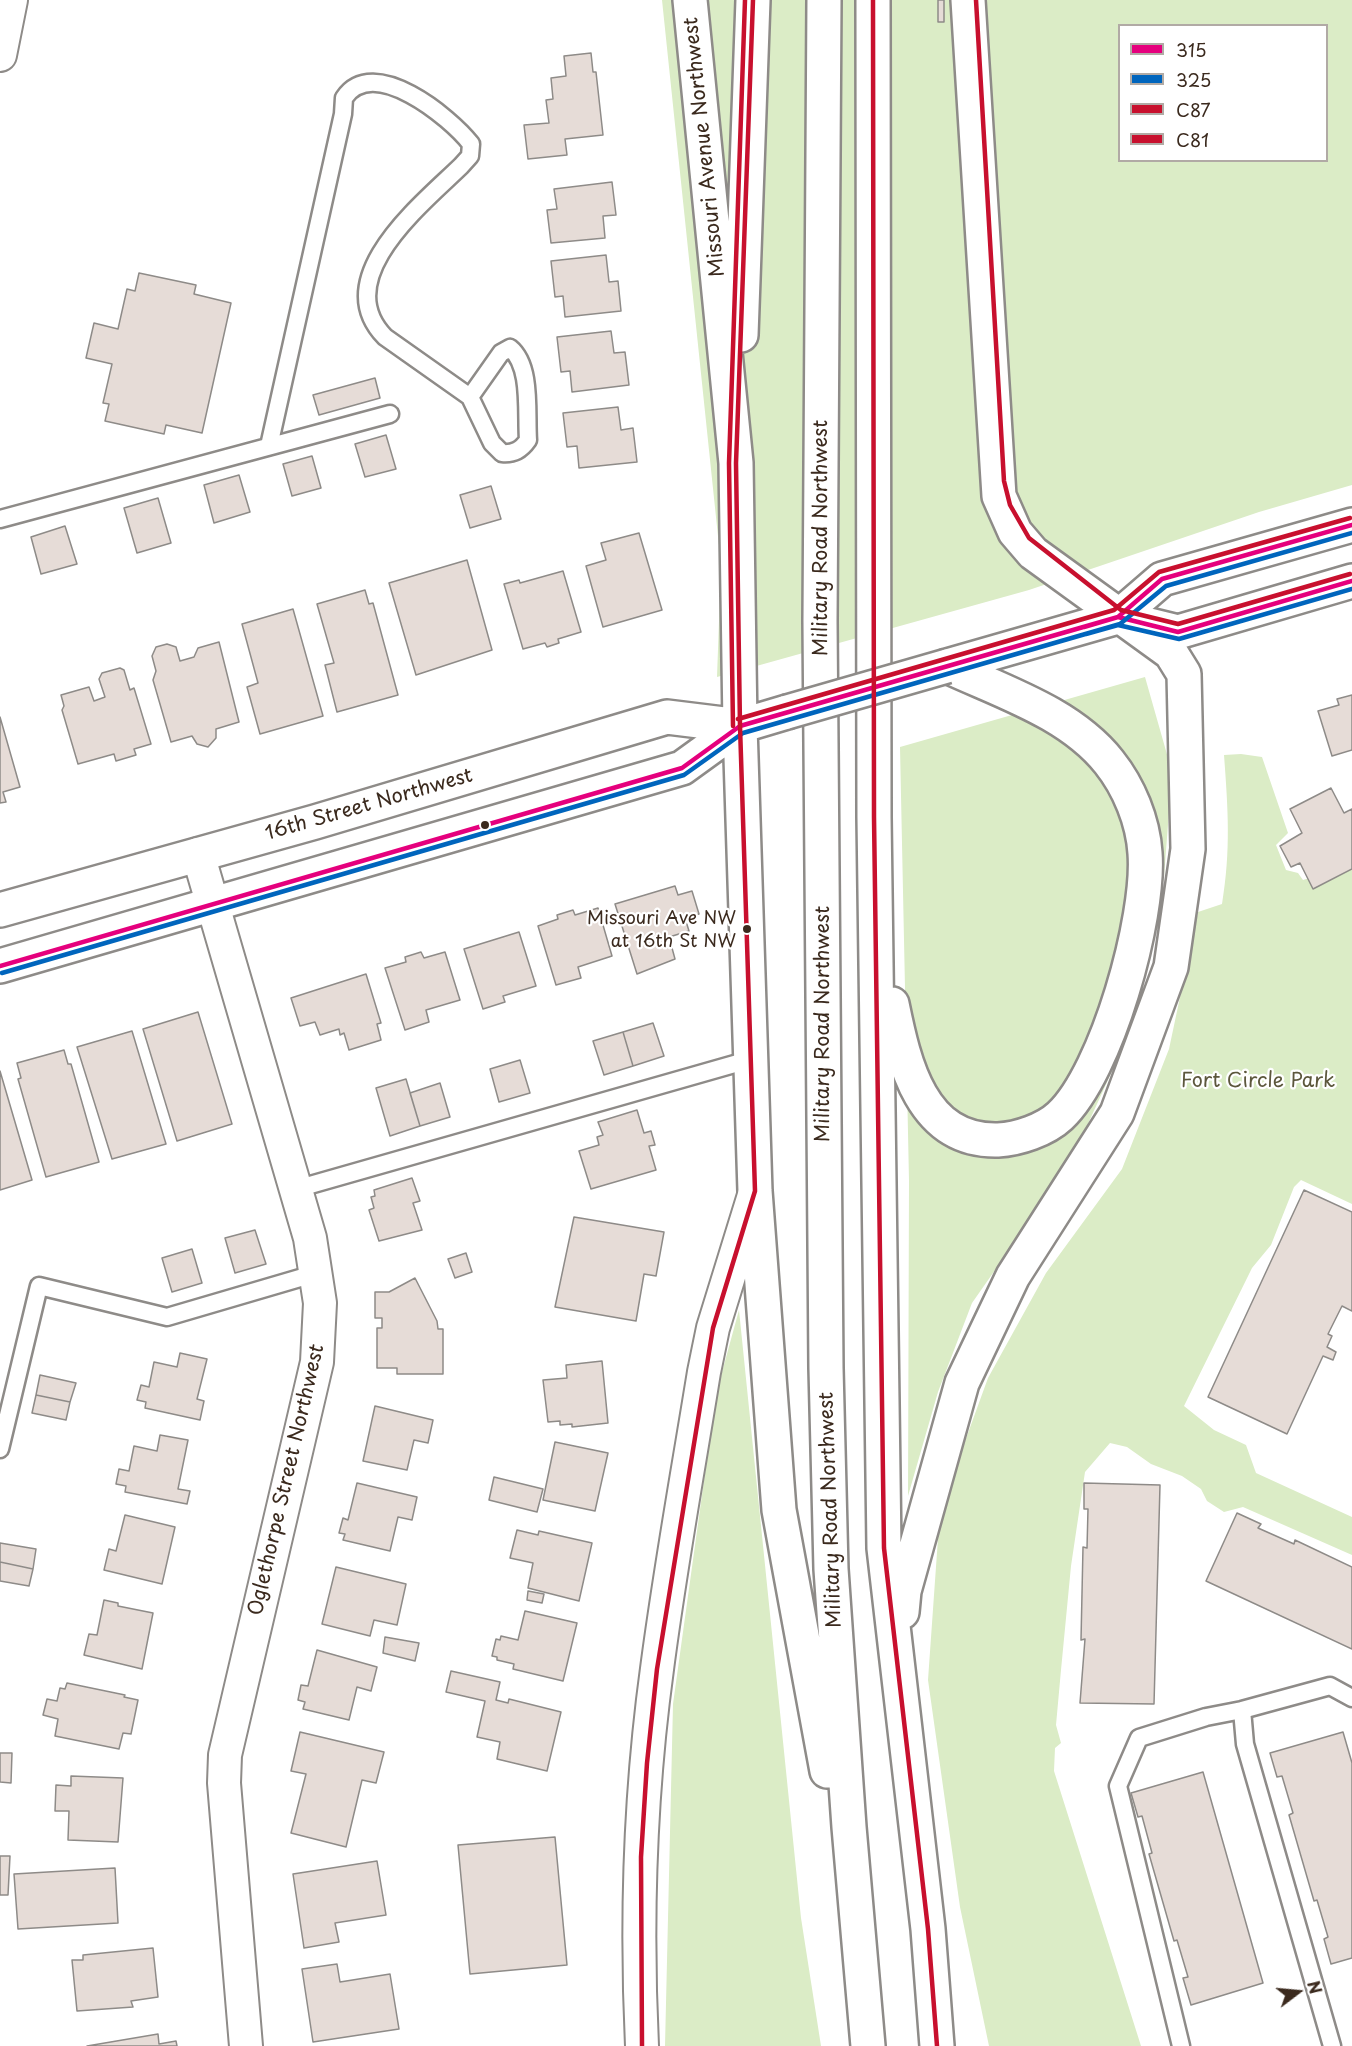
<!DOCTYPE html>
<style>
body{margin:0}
#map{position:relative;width:1352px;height:2046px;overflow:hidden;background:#fff;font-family:"Playpen Sans",sans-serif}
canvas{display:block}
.legend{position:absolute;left:1118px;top:24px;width:210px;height:138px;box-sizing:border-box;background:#fff;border:2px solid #b1aaa5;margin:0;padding:8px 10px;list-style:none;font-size:18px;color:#3b2a1e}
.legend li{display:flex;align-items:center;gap:12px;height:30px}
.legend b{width:30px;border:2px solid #b1aaa5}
.north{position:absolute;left:1268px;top:1962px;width:60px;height:60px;-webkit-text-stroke:4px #fff;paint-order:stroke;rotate:74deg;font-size:16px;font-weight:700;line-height:24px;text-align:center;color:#3b2a1e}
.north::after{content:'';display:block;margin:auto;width:21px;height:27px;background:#3b2a1e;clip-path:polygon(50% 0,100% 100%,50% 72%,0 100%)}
</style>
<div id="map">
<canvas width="1352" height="2046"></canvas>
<ul class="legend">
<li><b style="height:8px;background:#e5007d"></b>315</li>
<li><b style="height:8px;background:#0065bd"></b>325</li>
<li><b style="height:8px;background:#c8102e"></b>C87</li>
<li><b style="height:8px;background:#c8102e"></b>C81</li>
</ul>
<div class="north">N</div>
</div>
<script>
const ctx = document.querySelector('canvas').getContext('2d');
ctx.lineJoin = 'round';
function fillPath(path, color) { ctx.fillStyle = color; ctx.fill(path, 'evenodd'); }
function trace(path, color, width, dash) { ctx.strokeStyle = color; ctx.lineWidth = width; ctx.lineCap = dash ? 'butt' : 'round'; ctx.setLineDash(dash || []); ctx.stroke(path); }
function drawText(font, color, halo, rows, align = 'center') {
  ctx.font = font + ' "Playpen Sans",sans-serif'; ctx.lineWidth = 4.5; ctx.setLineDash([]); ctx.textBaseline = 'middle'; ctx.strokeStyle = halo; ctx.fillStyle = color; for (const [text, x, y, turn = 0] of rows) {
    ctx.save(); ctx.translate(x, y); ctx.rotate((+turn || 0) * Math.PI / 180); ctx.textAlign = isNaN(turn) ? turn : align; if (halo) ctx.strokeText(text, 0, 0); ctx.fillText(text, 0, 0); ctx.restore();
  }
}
fillPath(new Path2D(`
 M662 0H1352V485L1259 512 1029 590 717 677 721 565ZM1120 26H1326V160H1120Z
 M1145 677 1172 772 1164 877 1135 1021 1070 1163 972 1303 938 1392 908 1496 909 1181 900 747Z
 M1241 754 1262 757 1288 833 1276 845 1286 870 1298 873 1303 880 1352 865V1204L1301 1180 1294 1187 1271 1245 1252 1268 1184 1406 1214 1430 1246 1445 1256 1473 1352 1517V1555L1243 1507 1224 1512 1207 1501 1201 1489 1182 1476 1151 1464 1127 1447 1110 1443 1085 1472 1071 1566 1061 1670 1056 1725 1061 1743 1055 1748 1054 1771 1141 2046H989L960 1907 928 1680 940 1510 988 1378 1046 1273 1122 1169 1169 1049 1198 912 1222 904C1231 850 1228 809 1224 755Z
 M739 1310 801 1918 821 2046H665L673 1704 716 1394Z`), '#dbecc6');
const building = new Path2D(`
 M938 0H944V22H938Z
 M591 53 593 72H596L603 135 565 139 567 155 528 159 524 125 549 123 546 100 553 99 551 78 566 76 564 56Z
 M612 182 616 215 603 216 605 238 551 243 547 210 557 209 554 189Z
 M606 255 609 282 618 281 621 311 565 317 563 296 555 297 551 261Z
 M139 273 196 285 194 294 231 303 202 433 166 425 164 434 105 421 109 404 103 403 112 364 86 358 94 323 118 329 127 289 135 291Z
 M611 331 614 353 625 352 629 385 572 392 570 371 561 372 557 337Z
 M375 378 380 398 319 415 313 395Z
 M618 407 621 430 633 428 637 462 579 468 577 446 567 447 563 413Z
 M386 435 396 469 365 477 355 444Z
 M312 456 321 488 292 496 283 464Z
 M239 475 250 512 214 523 204 485Z
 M491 486 501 519 470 528 460 495Z
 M158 498 171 543 137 553 124 508Z
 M65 526 77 564 41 574 31 537Z
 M639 533 662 610 603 627 586 566 606 560 601 543Z
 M467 560 492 650 416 675 389 583Z
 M563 571 581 632 558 639 559 643 547 647 545 643 523 649 504 584 519 580 520 583Z
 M365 590 369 604 373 603 398 695 337 712 325 665 334 663 317 604Z
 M293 609 323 716 260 734 247 687 258 683 242 624Z
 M219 642 239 722 216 729V738L208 747 197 744 192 736 171 742 153 680 156 671 152 656 156 647 167 644 176 647 180 661 194 657 198 648Z
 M120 668 124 670 130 690 134 688 151 744 134 749 136 755 116 761 114 754 78 764 62 710 64 706 61 695 89 687 94 701 105 697 99 679 102 673Z
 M1352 695V750L1332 756 1318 711 1339 705 1337 699Z
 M0 717 20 787 3 792 6 802 0 803Z
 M1331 788 1344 813 1352 809V869L1313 889 1300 863 1291 867 1280 846 1302 833 1290 809Z
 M675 886 678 895 692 891 699 914 685 918 689 931 669 937 675 959 637 974 615 904Z
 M598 908 612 956 578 967 581 978 556 985 538 926 558 919 557 915 573 910 575 915Z
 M519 932 536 986 503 996 505 1002 483 1009 464 949Z
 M421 952 424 958 445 952 460 1000 426 1010 429 1022 405 1030 385 968 406 962 405 957Z
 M366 974 381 1023 377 1024 381 1040 349 1050 344 1033 340 1035 339 1029 320 1035 315 1022 300 1026 291 998Z
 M198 1012 232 1124 177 1141 143 1029Z
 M653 1023 664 1056 633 1066 623 1032Z
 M132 1031 166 1144 112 1159 77 1047Z
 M623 1032 633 1066 604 1075 593 1041Z
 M64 1050 68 1064H71L99 1162 46 1177 18 1079 21 1078 17 1063Z
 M520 1060 530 1093 499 1102 490 1069Z
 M0 1071 32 1180 0 1190Z
 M406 1079 420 1126 390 1136 376 1088Z
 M440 1083 450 1117 420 1126 410 1093Z
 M637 1110 644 1133 651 1131 655 1145 649 1146 656 1170 591 1189 579 1151 599 1145 597 1137 603 1135 598 1122Z
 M412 1178 420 1201 413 1203 422 1230 379 1241 369 1210 374 1208 371 1197 375 1196 374 1190Z
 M1304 1190 1352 1212V1311L1342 1306 1328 1334 1332 1336 1327 1347 1336 1352 1333 1360 1323 1356 1287 1434 1208 1397Z
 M574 1217 664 1232 656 1276 644 1274 636 1321 555 1307Z
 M255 1230 266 1264 235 1273 225 1238Z
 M192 1249 202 1283 172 1292 162 1258Z
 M466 1253 472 1272 455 1278 448 1259Z
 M415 1278 437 1321 438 1329H443V1374H397V1368H377V1328H382V1318H375V1292H389Z
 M180 1353 207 1359 197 1399 204 1401 200 1420 145 1408 146 1402 137 1400 141 1385 149 1387 154 1362 177 1367Z
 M602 1361 608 1423 572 1427V1424L560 1425V1421L548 1422 543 1380 567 1378 566 1365Z
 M40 1375 76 1383 70 1402 36 1395Z
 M36 1395 70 1402 66 1420 32 1413Z
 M375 1406 433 1420 428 1443 414 1440 407 1470 363 1461Z
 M160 1435 188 1440 178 1489 190 1491 187 1504 125 1492 126 1486 116 1484 119 1469 129 1471 134 1446 157 1451Z
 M555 1442 608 1453 595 1511 543 1500Z
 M494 1477 543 1489 537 1512 489 1500Z
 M357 1483 417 1497 412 1520 398 1517 390 1551 343 1540 345 1534 339 1533 343 1518 348 1520Z
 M1084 1483 1160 1485 1154 1704 1080 1703 1085 1639 1081 1640 1083 1547 1087 1548 1088 1509H1084Z
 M1237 1513 1261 1524 1258 1528 1294 1544 1295 1540 1352 1567V1649L1206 1581Z
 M125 1515 175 1527 162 1584 104 1570 109 1549 116 1551Z
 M517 1530 538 1535 539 1531 592 1543 579 1601 528 1588 533 1563 510 1558Z
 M0 1543 36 1549 33 1569 0 1562Z
 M0 1562 33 1569 29 1586 0 1581Z
 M336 1567 406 1584 397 1625 374 1620 370 1636 322 1624Z
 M528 1591 544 1594 542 1603 527 1600Z
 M104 1600 118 1603V1606L153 1613 142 1669 84 1655 89 1634 97 1635Z
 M525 1611 577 1623 563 1681 513 1669 514 1664 497 1660V1657L492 1656 496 1639 500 1640 501 1636 518 1640Z
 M385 1637 419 1643 415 1661 383 1653Z
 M317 1650 377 1667 371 1691 357 1687 349 1720 303 1709 305 1702 298 1700 301 1685 308 1686Z
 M451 1671 500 1682 496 1700 508 1703 509 1699 561 1712 547 1771 497 1759 500 1742 477 1737 485 1701 446 1692Z
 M67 1683 125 1695 124 1697 138 1700 131 1734 123 1733 119 1749 55 1736 58 1719 43 1715 47 1699 57 1701 60 1688 65 1689Z
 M300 1732 384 1752 376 1783 362 1780 346 1847 291 1833 306 1774 291 1771Z
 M1343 1732 1352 1763V1958L1331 1964 1324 1939 1328 1937 1317 1900 1314 1901 1289 1815 1293 1813 1282 1776 1277 1777 1270 1753Z
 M0 1753H12L11 1783 0 1782Z
 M1203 1772 1263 1983 1191 2005 1183 1978 1188 1977 1177 1940 1174 1941 1149 1854 1152 1853 1142 1816 1138 1817 1131 1793Z
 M71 1776 123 1778 118 1842 68 1840 69 1811H55L56 1785 71 1786Z
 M555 1837 567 1965 470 1974 458 1845Z
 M0 1856H10L8 1895H0Z
 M377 1861 386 1915 335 1923 339 1942 304 1948 293 1874Z
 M115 1868 118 1923 18 1929 14 1874Z
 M153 1948 158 1997 131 2001 133 2007 77 2011 72 1960H83V1955Z
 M337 1964 340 1982 390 1974 399 2029 313 2042 302 1969Z
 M158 2034 159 2044 176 2041 177 2046H87Z`);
fillPath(building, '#e6dcd7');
trace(building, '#8e8b88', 1.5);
const service = new Path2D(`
 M269 446 343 114 344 98C373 54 450 117 471 144L470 156 461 166C422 204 328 278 385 337L470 397 492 443 502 453C514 454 521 450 528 440 526 412 532 366 510 348L501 353 470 397
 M0 519 390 414
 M296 1189 752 1059
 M0 1449 39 1286 167 1317 317 1273
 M1181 2046 1118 1786 1139 1738 1206 1717 1242 1710
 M1332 2046 1245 1744 1242 1710 1330 1686 1352 1698`);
const minor = new Path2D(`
 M0 55 11 0
 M198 854 310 1238 320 1303 317 1362 225 1755 224 1783 246 2046
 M642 2046C636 1921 640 1793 657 1669 670 1569 688 1471 704 1372L713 1328 755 1192`);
const primary = new Path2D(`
 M690 0 736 463 740 726 755 1191 779 1510 827 1771
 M824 0 820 621 826 1368 831 1569 849 1827 868 2046
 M873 0 874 817 884 1548 928 1929 937 2046
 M741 335 753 0
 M1137 622 1178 632 1352 581
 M947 666 1118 617 1162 579 1352 525
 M0 910 315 822 667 717 740 726
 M0 966 682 768 740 726 787 712
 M892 1004C904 1063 921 1142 998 1140 1018 1139 1045 1130 1060 1116 1107 1072 1150 917 1145 853 1143 821 1129 787 1109 762 1070 713 1003 692 947 666
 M902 1612 904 1591 962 1383 1013 1276 1117 1113 1171 967 1188 849 1184 674 1171 653 1033 553 1015 532 999 496 968 0`);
trace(service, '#8e8b88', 21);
trace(minor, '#8e8b88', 36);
trace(primary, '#8e8b88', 38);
trace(service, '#fff', 16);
trace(minor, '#fff', 32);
trace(primary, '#fff', 33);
const primaryBridge = new Path2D(`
 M787 712 947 666`);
trace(primaryBridge, '#8e8b88', 38, []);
trace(primaryBridge, '#fff', 33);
trace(new Path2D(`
 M1084 627 1118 617 1178 632 1352 581
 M0 966 682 768 740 726 1118 617 1162 579 1352 525`), '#e5007d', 4.5);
trace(new Path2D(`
 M1086 634 1118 625 1179 639 1352 589
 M2 973 684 775 743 733 1120 624 1166 586 1352 533`), '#0065bd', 4.5);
trace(new Path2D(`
 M976 0 1004 481 1010 505 1029 538 1121 610 1178 624 1350 574
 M738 719 1114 610 1159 572 1350 518
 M733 726 729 463 745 0`), '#c8102e', 4.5);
trace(new Path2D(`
 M873 0 874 817 884 1548 928 1929 937 2046
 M642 2046 641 1857 647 1763 657 1669 713 1328 755 1191 740 726 736 463 753 0`), '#c8102e', 4.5);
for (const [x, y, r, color] of [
 [485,825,5,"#3b2a1e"],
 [747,929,5,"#3b2a1e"]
]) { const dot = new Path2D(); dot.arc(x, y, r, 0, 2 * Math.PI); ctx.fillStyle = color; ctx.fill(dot); trace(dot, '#fff', 2); }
drawText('18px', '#3b2a1e', '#fff', [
 ["Missouri Ave NW",736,919],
 ["at 16th St NW",736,942]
], 'right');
drawText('20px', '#3b2a1e', '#fff', [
 ["Missouri Avenue Northwest",705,147,-96],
 ["Military Road Northwest",821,538,-90],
 ["16th Street Northwest",369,805,-16],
 ["Military Road Northwest",823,1024,-90],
 ["Oglethorpe Street Northwest",287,1480,-77],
 ["Military Road Northwest",831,1510,-92]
]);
drawText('20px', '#5c573c', '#fff', [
 ["Fort Circle Park",1258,1081]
]);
</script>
